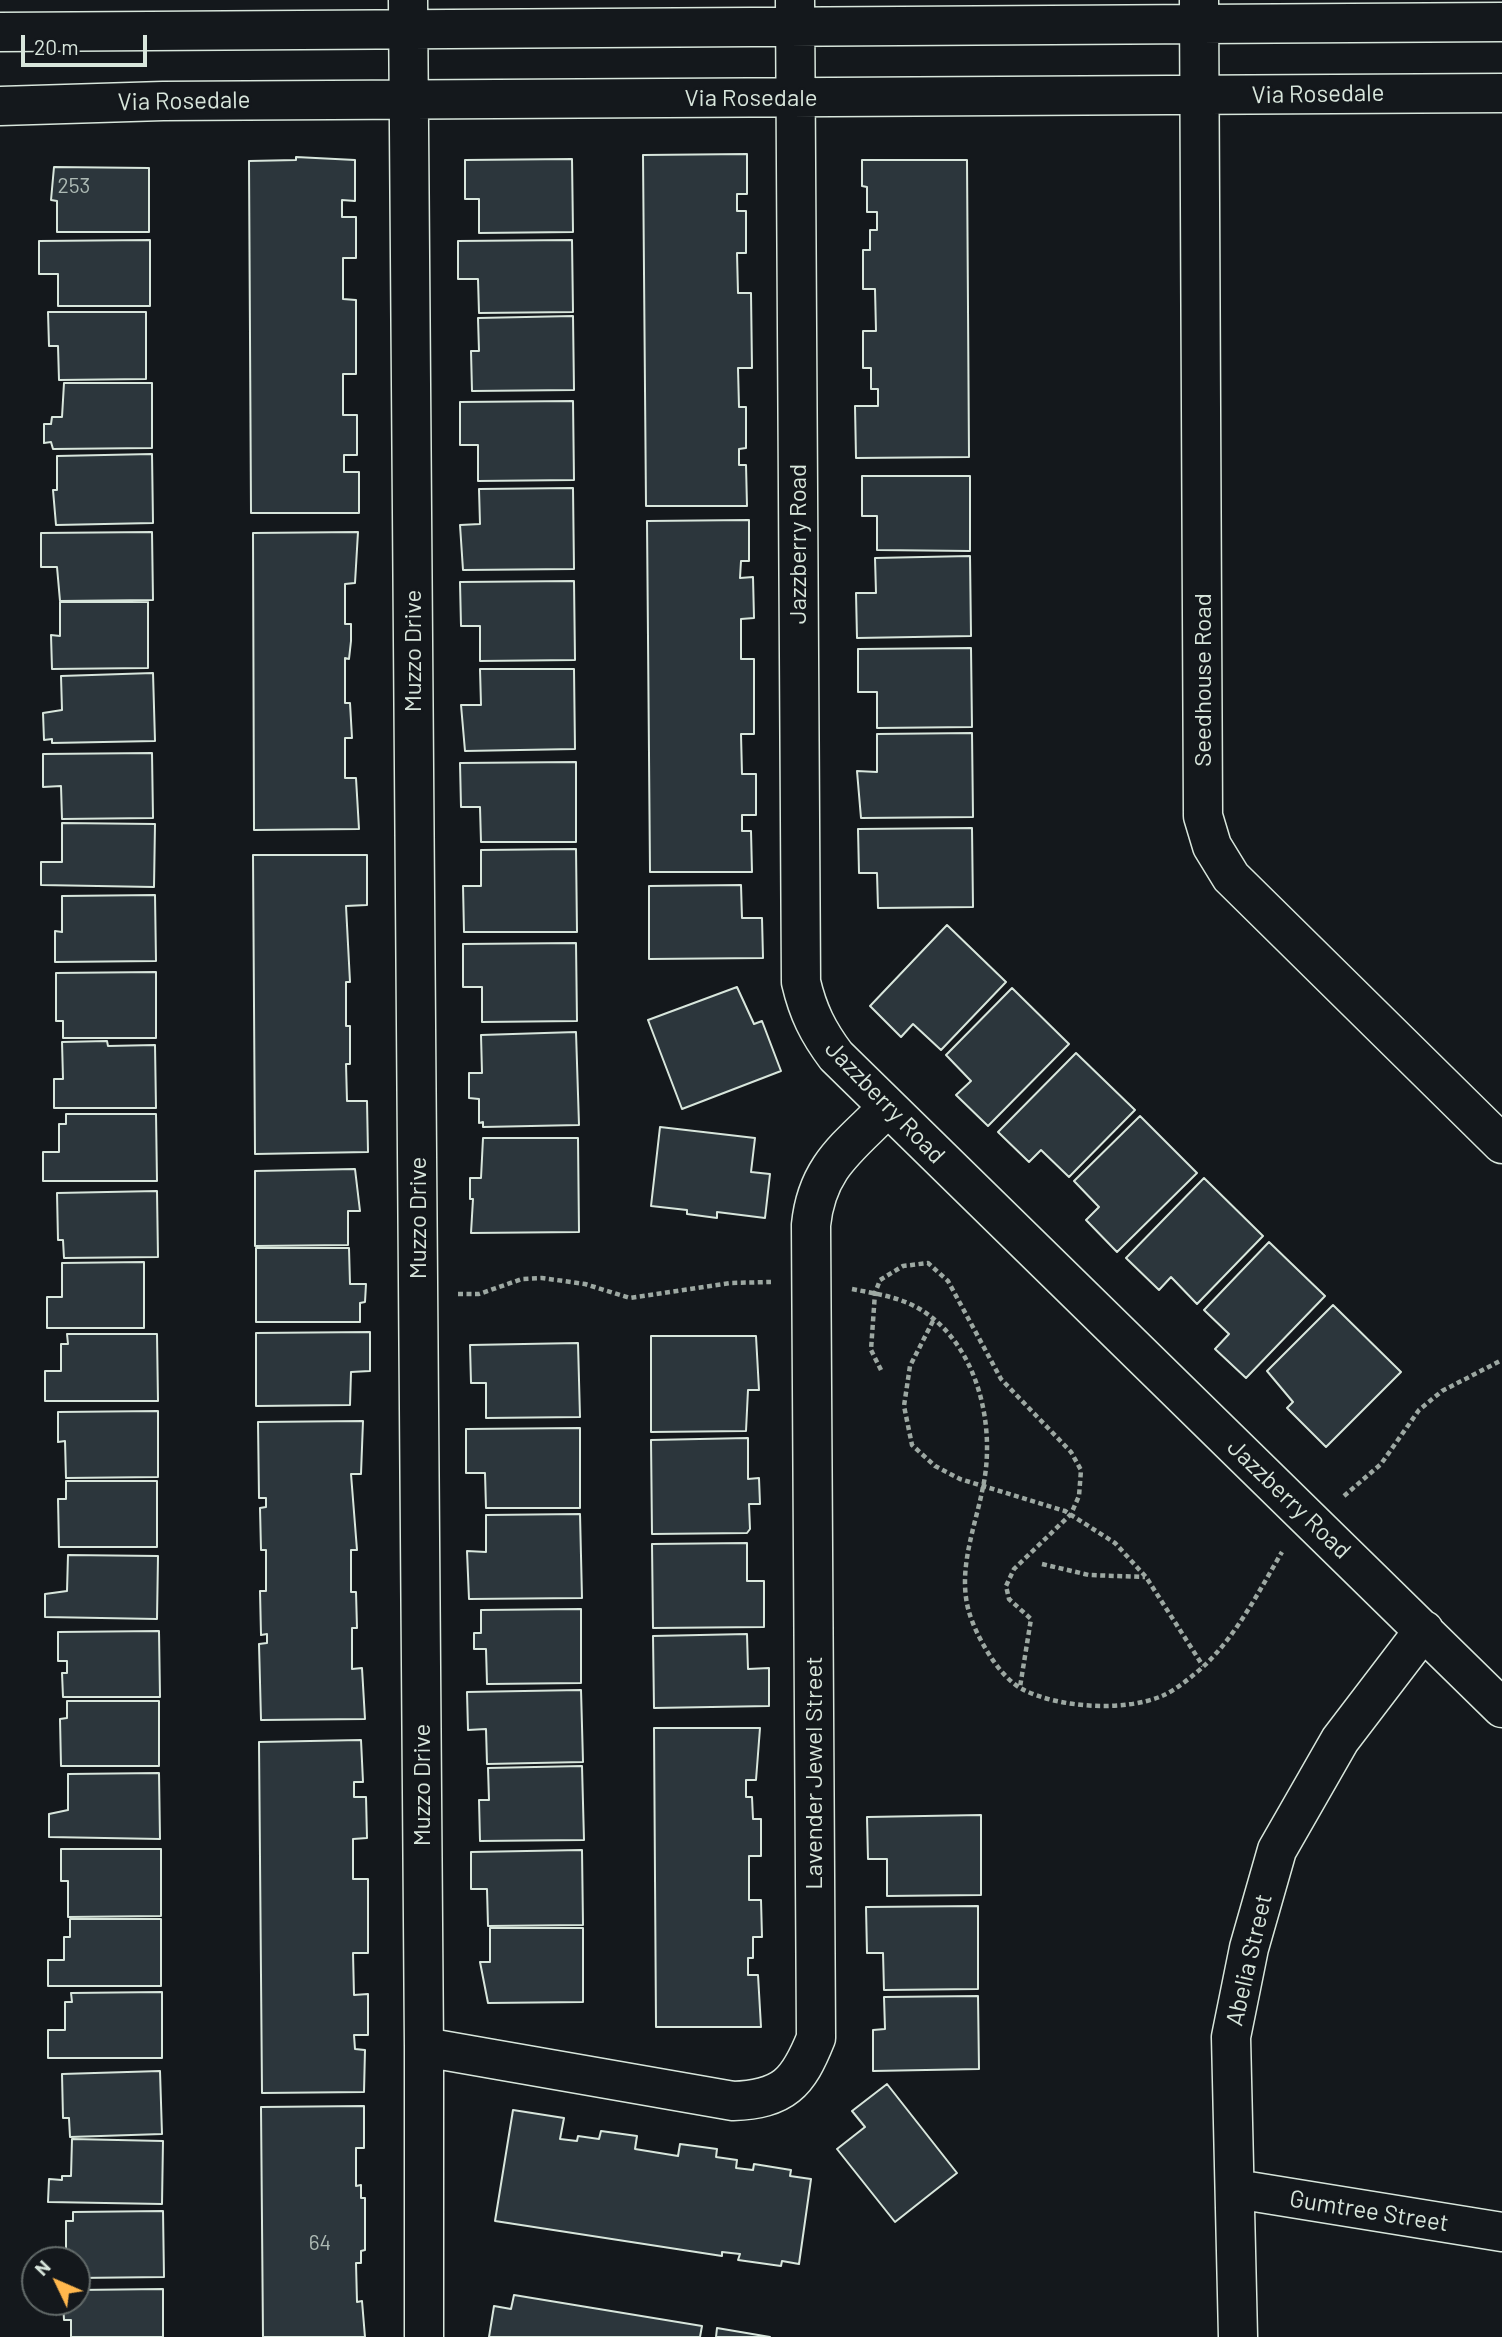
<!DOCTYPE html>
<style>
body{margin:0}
#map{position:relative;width:1502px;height:2337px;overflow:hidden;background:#14181c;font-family:Barlow,sans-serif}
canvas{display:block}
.north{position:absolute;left:21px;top:2246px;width:70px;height:70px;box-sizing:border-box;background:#14181c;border:2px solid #626a69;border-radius:50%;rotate:314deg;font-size:19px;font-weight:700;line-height:28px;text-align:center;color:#d8e6dc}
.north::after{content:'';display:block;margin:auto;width:24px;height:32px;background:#ffb74d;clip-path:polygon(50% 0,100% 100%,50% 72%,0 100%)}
.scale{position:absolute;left:21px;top:35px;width:126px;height:32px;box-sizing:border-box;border:4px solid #d8e6dc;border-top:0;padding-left:9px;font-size:21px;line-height:24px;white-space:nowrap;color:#d8e6dc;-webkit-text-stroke:5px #14181c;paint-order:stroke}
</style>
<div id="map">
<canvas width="1502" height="2337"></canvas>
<div class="north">N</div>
<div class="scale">20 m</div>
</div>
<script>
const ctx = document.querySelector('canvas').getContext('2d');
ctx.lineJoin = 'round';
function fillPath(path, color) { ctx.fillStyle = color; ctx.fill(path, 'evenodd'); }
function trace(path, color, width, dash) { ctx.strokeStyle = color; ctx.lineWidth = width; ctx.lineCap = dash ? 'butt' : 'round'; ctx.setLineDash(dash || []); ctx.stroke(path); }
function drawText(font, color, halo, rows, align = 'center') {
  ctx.font = font + ' Barlow,sans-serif'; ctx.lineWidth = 5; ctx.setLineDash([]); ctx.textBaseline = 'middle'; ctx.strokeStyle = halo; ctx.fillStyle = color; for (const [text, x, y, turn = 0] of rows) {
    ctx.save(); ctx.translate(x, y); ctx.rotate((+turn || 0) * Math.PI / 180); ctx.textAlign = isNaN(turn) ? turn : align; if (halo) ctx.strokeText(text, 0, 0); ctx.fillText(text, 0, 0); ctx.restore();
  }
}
const building = new Path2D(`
 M747 154V194H737V211H746V253H737L738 293H751L752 368H738L739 407H746V448L739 449V465H746L747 506H646L643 155Z
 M296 157 355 160V201L342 200V217H356V258H343V299L356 300V374H343V415H357V455H344V472H359V513H251L249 161 296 160Z
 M572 159 573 232 479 233V199H465V160Z
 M862 160H967L969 457 856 458 855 406H878V389H871V368H863V331H876L875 289H863V250H870V230H877V212H867V187L862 186Z
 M54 167 149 168V232H57V201L51 200Z
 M150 240V306H58V274H39V241Z
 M572 240 573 312 479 313 478 279H458V241Z
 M48 312H146V379L59 380 58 346H49Z
 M573 316 574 390 472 391 471 351H479L478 318Z
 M64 383H152V448L53 449 51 442 44 443V424H51L52 417H62Z
 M573 401 574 480 478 481V445H460V402Z
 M152 454 153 523 56 525 53 490H57V456Z
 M862 476H970V551L877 550V516H862Z
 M573 488 574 569 463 570 460 525 480 524 479 489Z
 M749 520V561H741L740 578 753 577 754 618 741 619V659H754V734H741L742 774H756V815H742V831H751L752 872H650L647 521Z
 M152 532 153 600 60 601 57 567H41V533Z
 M358 532 355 583 345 584V624H351V641L349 659 345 658V703H350L352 738H345V778H356L359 829 254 830 253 533Z
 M970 556 971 636 857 638 856 593H876L875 558Z
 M574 581 575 660 480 661V626H461L460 582Z
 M60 602H148V668L52 669 51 635 60 636Z
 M971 648 972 727 877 728V692H858V649Z
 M480 669H574L575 749 465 751 461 705H481Z
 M153 673 155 741 52 743V739L44 740 43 713 62 710 61 676Z
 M972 733 973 817 861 818 857 771 877 772V734Z
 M152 753 153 818 62 819 61 786 43 787V754Z
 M576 762V842H481L480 807H461L460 763Z
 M62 823 155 824 154 887 41 885V862H62Z
 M972 828 973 907 878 908 877 873H859L858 829Z
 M576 849 577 932H464L463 886H481V850Z
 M253 855H367V905L346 906 350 982H346V1026H350V1064H346L347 1101H367L368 1152 255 1154Z
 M741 885 742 918H762L763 958 649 959V886Z
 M155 895 156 961 55 962V931L62 932V896Z
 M947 925 1006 982 941 1050 913 1024 901 1037 870 1006Z
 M576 943 577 1021 482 1022V987H463V944Z
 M156 972V1038H63V1021H56V973Z
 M737 987 754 1024 762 1021 781 1071 682 1109 648 1020Z
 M1012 988 1069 1044 988 1126 956 1095 971 1081 946 1055Z
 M576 1032 579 1125 483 1127V1122L479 1123V1099L469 1098V1073H482L481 1035Z
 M107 1041 108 1046 155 1045 156 1108H54V1079H63L62 1042Z
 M1076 1053 1135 1110 1069 1177 1041 1150 1029 1162 998 1132Z
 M66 1114H156L157 1181H43V1152H59V1124H66Z
 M1140 1116 1197 1173 1117 1252 1086 1220 1099 1207 1074 1181Z
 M660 1127 755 1138 751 1172 770 1174 765 1218 717 1212V1218L687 1214V1210L651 1206Z
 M483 1138H578L579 1232 471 1233 473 1199H470V1178H481Z
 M355 1169 360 1211H348V1245L255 1246V1171Z
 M1204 1178 1263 1236 1197 1304 1171 1277 1159 1290 1126 1258Z
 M157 1191 158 1257 64 1258 63 1240H58L57 1193Z
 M1269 1242 1325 1296 1246 1378 1215 1349 1229 1334 1204 1310Z
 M256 1248H349L350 1284H366L365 1302 360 1303V1322H256Z
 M144 1262V1328H47V1297H62V1263Z
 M1333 1305 1401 1372 1326 1447 1287 1408 1293 1402 1267 1371Z
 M370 1332V1371L351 1372 350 1405 256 1406V1333Z
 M67 1334H157L158 1401H45V1371H61V1344H68Z
 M651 1336H756L759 1390H748L746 1431 651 1432Z
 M578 1343 580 1417 486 1418V1383H471L470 1345Z
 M158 1411V1477L66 1478 65 1441 58 1442V1412Z
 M363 1421 361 1474H351L357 1550H351V1592H356L357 1628H352V1669L362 1668 365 1719 261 1720 259 1644 267 1643V1634L261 1635 260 1591H266V1550H261L260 1508 266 1507V1498H259L258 1422Z
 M580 1428V1508H486L485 1473H466V1429Z
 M748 1438V1479L759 1478 760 1504H749L750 1529 747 1533 652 1534 651 1440Z
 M66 1481H157V1547H59L58 1499H66Z
 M580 1514 582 1598 469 1599 467 1551 486 1552V1515Z
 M747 1543V1581H764V1627L653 1628 652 1544Z
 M68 1555 158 1556 157 1619 45 1617V1594L67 1591Z
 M581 1609V1683L487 1684 486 1649H474V1633H481V1610Z
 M159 1631 160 1697H63L62 1673H67V1661H58V1632Z
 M747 1634 748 1669 769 1668V1706L654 1708 653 1636Z
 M581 1690 583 1762 487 1764 486 1729 468 1730 467 1692Z
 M67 1701H159V1766H61L60 1719 67 1718Z
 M654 1728H760L756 1780H746V1797H752L753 1819H761V1856H749V1900H761L762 1937H753V1958H748V1975H758L761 2027H656Z
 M361 1740 363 1782H354V1797H366L367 1838 353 1839V1879H368V1953H353L354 1995 368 1994V2035H354L355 2049 365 2050 364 2092 262 2093 259 1742Z
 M582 1766 584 1840 480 1841 479 1800H489L488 1768Z
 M159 1773 160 1839 49 1837V1814L68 1810V1774Z
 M981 1815V1895L887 1896V1859H868L867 1817Z
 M61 1849H161V1916L68 1917V1881H61Z
 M582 1850 583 1925 488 1926 487 1889H471V1852Z
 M978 1906V1989L884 1990 883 1953H867L866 1907Z
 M70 1919H161V1986H48V1960H64V1937H70Z
 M490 1928H583V2002L488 2003 480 1962H490Z
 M162 1992V2058H48V2030H65V2002H72L71 1993Z
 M978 1996 979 2069 873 2071V2030L885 2029 884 1997Z
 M160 2071 162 2134 70 2137 69 2118H63L62 2074Z
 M887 2084 957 2173 895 2222 837 2149 865 2127 852 2111Z
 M364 2106V2148H356V2186L361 2185V2198H365V2250L361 2251V2263H356L357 2302 362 2301 365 2337H263L261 2107Z
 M513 2110 564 2118 560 2139 577 2141 578 2136 599 2139 601 2131 637 2136 635 2149 678 2156 680 2144 717 2149 716 2157 737 2160 736 2168 753 2170 754 2164 791 2170 790 2176 811 2179 799 2264 782 2261 781 2266 738 2260 740 2254 722 2252V2256L495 2221Z
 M72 2139 163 2141 162 2204 48 2202 49 2179 62 2180V2176H71Z
 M163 2211 164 2277 77 2278V2260H49V2249H66V2221H73V2212Z
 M163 2289V2337H71V2320H64L63 2302H77V2290Z
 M514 2295 702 2326 700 2337H489L494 2306 511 2309Z
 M717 2328 770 2337H716Z`);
fillPath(building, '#2c363c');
trace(building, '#d8e6dc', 2);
const street = new Path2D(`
 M408 0 424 2047V2337
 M795 0 801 982C808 1012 818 1032 836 1056L1502 1708
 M1199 0 1203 816 1212 846 1231 877 1502 1144
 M0 32 1502 22
 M0 106 163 101 1502 93
 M424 2047 733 2101C784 2099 798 2083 816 2038L811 1225C817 1166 849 1147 888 1107
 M1236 2189 1502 2232
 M1238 2337 1231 2037 1249 1948 1277 1850 1340 1740 1424 1630`);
trace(street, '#d8e6dc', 41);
trace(new Path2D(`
 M852 1289C877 1294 901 1297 923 1311 978 1347 996 1426 983 1487 975 1528 957 1570 969 1612 976 1636 999 1677 1022 1689 1058 1708 1124 1712 1162 1696 1176 1690 1194 1675 1205 1665 1238 1633 1259 1591 1282 1552
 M458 1294H479L522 1279 542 1278 585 1284 630 1298 730 1283 771 1282
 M933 1321 910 1366 904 1406 912 1445 935 1466 960 1479 1065 1511 1115 1543 1146 1577 1203 1666
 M881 1370 871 1350 875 1293 880 1280 903 1266 928 1263 948 1281 1001 1379 1071 1452 1081 1470 1079 1496 1071 1514 1014 1569 1006 1586 1009 1599 1031 1619 1020 1687
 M1344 1496 1381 1464 1419 1410 1442 1391 1502 1360
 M1042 1564 1089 1575 1145 1577`), '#9da8a2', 4.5, [5, 3.5]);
trace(street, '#14181c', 38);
drawText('21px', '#adbab4', null, [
 ["253",74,186],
 ["64",320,2243]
]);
drawText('24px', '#d8e6dc', '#14181c', [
 ["Via Rosedale",1318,94,-1],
 ["Via Rosedale",751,98],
 ["Via Rosedale",184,101,-1],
 ["Jazzberry Road",798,544,-90],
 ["Muzzo Drive",413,651,-90],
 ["Seedhouse Road",1203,680,-90],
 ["Jazzberry Road",885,1102,46],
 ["Muzzo Drive",418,1218,-90],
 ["Jazzberry Road",1289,1499,44],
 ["Lavender Jewel Street",814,1773,-90],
 ["Muzzo Drive",422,1785,-90],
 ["Abelia Street",1249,1960,-77],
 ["Gumtree Street",1369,2211,9]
]);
</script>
